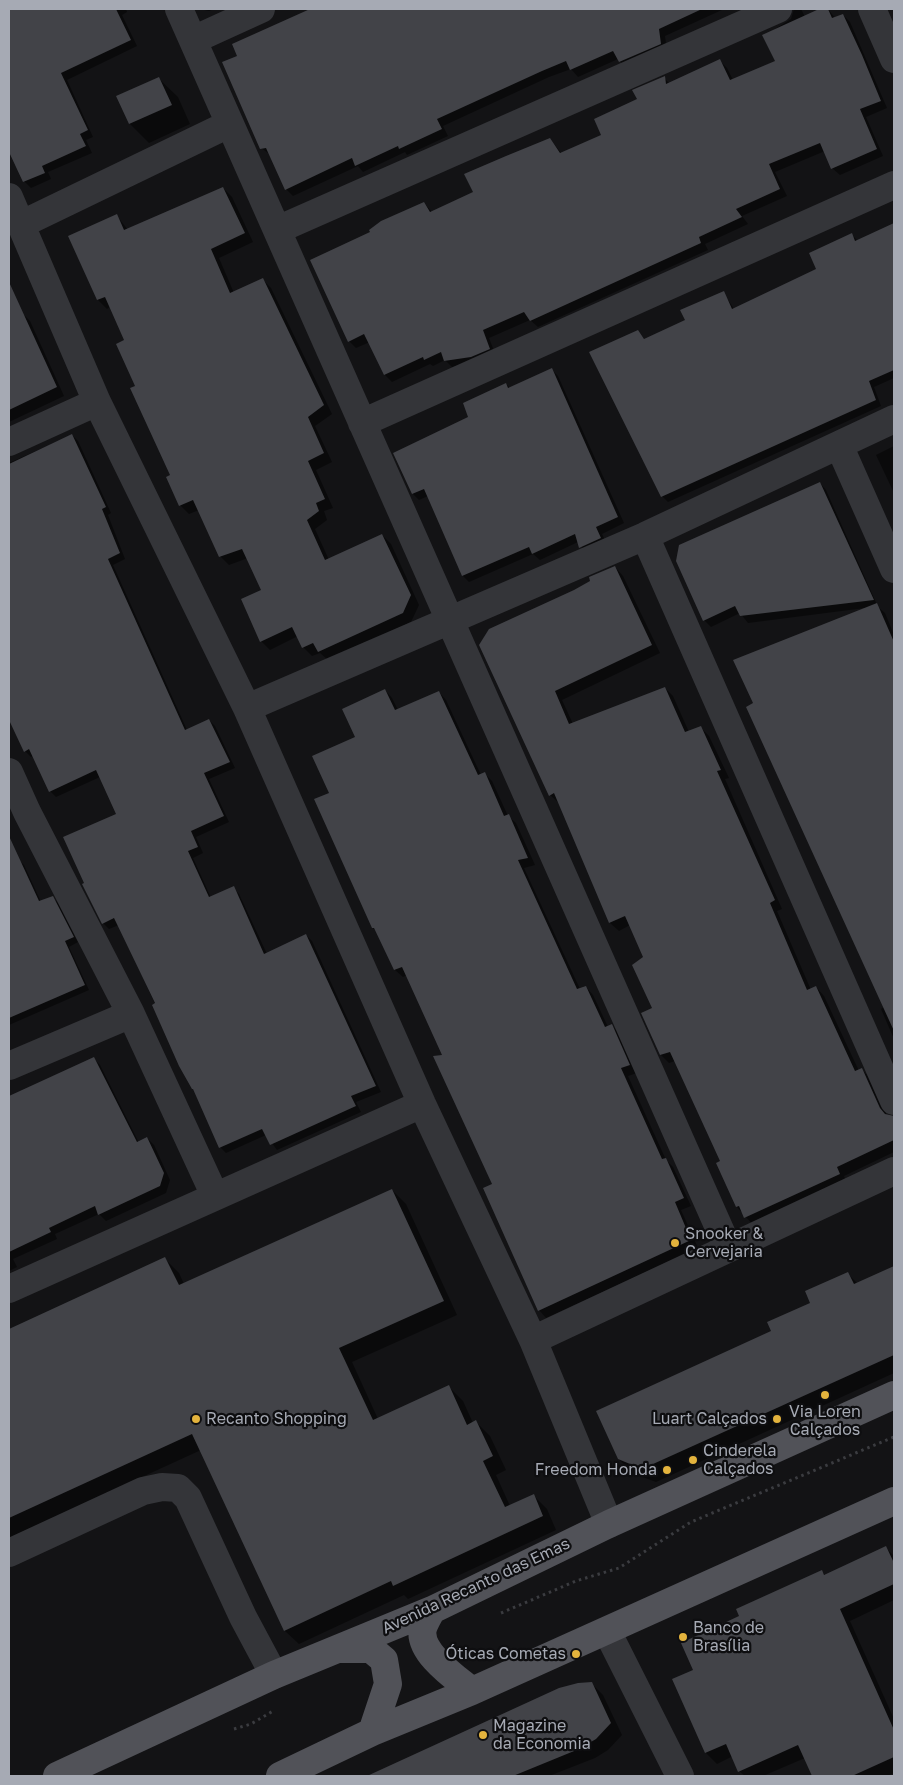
<!DOCTYPE html>
<meta charset="utf-8">
<style>
body{margin:0}
#map{position:relative;width:903px;height:1785px;overflow:hidden;background:#131315;font-family:"Golos Text",sans-serif}
canvas{display:block}
.frame{position:absolute;inset:0;border:10px solid #a6aab4;pointer-events:none}
</style>
<div id="map">
<canvas width="903" height="1785"></canvas>
<div class="frame"></div>
</div>
<script>
const ctx = document.querySelector('canvas').getContext('2d');
ctx.lineJoin = 'round';
function fillPath(path, color) { ctx.fillStyle = color; ctx.fill(path, 'evenodd'); }
function trace(path, color, width, dash) { ctx.strokeStyle = color; ctx.lineWidth = width; ctx.lineCap = dash ? 'butt' : 'round'; ctx.setLineDash(dash || []); ctx.stroke(path); }
function drawText(font, color, halo, rows, align = 'center') {
  ctx.font = font + ' "Golos Text",sans-serif'; ctx.lineWidth = 4.5; ctx.setLineDash([]); ctx.textBaseline = 'middle'; ctx.strokeStyle = halo; ctx.fillStyle = color; for (const [text, x, y, turn = 0] of rows) {
    ctx.save(); ctx.translate(x, y); ctx.rotate((+turn || 0) * Math.PI / 180); ctx.textAlign = isNaN(turn) ? turn : align; if (halo) ctx.strokeText(text, 0, 0); ctx.fillText(text, 0, 0); ctx.restore();
  }
}
fillPath(new Path2D(`
 M39 9H126L127 12 122 15 137 46 67 80 93 137 86 140 92 153 48 172 51 179 31 188 24 181 9 149V107L15 104 9 90V36L42 14Z
 M199 9H214L209 11Z
 M312 9H724L665 36 667 51 627 69 618 59 578 77 571 69 549 77 443 126 448 136 407 155 405 152 363 172 358 166 293 196 286 189 271 155 261 148 238 57Z
 M794 9H801L805 17 822 9H828L835 18 843 15 850 22 887 108 866 117 883 156 840 175 832 168 825 151 775 172 787 196 742 216 748 224 705 244 708 250 538 327 530 320 489 338 496 356 478 364 452 367 445 360 433 366 430 364 392 382 385 375 370 342 356 348 349 341 372 233 424 203 432 212 475 193 550 139 562 154 602 135 664 78 670 84 720 61 727 68 733 80 776 61 764 36 791 19Z
 M158 78 178 97 190 124 149 143 130 124 118 96Z
 M223 188 232 197 253 242 219 258 234 293 262 279 271 288 332 414 315 426 332 462 316 470 333 508 324 511 327 520 315 529 329 560 382 535 391 544 419 605 411 622 328 660 320 653 312 656 304 648 298 636 270 650 261 641 263 591 248 558 229 565 220 556 199 510 189 514 180 505 172 476 136 387 125 341 110 307 107 309 98 300 69 237 117 216 128 230Z
 M894 225V378L874 387 881 406 668 502 662 496 637 331 645 340 686 321 723 292 734 309 818 270 852 235 858 241Z
 M9 293 19 315 22 313 30 321 64 396 9 422Z
 M551 369 558 376 624 523 602 534 607 544 586 553 578 542 540 560 533 554 469 582 463 576 428 496 419 500 413 494 394 453 470 417 506 384 510 388Z
 M72 435 78 441 111 513 108 515 125 559 113 565 187 730 209 720 215 726 235 768 209 779 229 822 196 837 203 853 193 858 211 898 233 888 239 894 267 954 306 935 312 941 381 1092 356 1102 361 1112 277 1150 266 1135 226 1153 220 1147 119 925 109 929 103 923 117 814 100 777 56 797 50 791 33 756 31 757 25 751 9 717V706L18 702 9 682V463Z
 M894 446V493L876 455Z
 M820 483 826 490 878 607 885 613 894 635V1039L881 1009 885 1006 755 704 865 608 748 623 740 613 711 627 704 620Z
 M615 567 623 576 660 653 562 700 573 724 665 688 673 696 689 732 701 728 709 736 729 778 725 779 782 909 777 911 811 990 816 987 824 996 859 1071 862 1070 870 1078 887 1116 894 1118V1152L844 1176 847 1183 754 1226 737 1207 722 1162 675 1061 669 1063 661 1055 645 958 630 925 619 931 610 923 559 803 550 795 480 645Z
 M385 690 392 698 398 710 439 692 446 700 481 775 484 773 492 781 508 816 516 823 535 865 524 868 580 989 586 987 593 995 608 1027 611 1025 619 1033 637 1073 628 1076 666 1160 673 1167 691 1206 681 1210 698 1248 546 1318 539 1310 444 1056 407 975 403 977 395 970 377 932 373 928 331 794 357 738Z
 M18 859 24 865 41 902 52 897 58 903 78 942 69 947 89 990 9 1025V863Z
 M94 1059 100 1065 139 1143 147 1138 154 1145 170 1180 166 1193 106 1221 99 1214 55 1234 57 1239 13 1259 17 1267 9 1271V1116L29 1107Z
 M392 1190 406 1204 457 1315 352 1362 378 1419 449 1387 463 1401 473 1423 476 1422 490 1436 506 1470 496 1475 510 1506 533 1495 547 1509 556 1530 408 1599 404 1595 299 1644 285 1631 201 1450 9 1538V1331L165 1259 179 1273 184 1284Z
 M894 1266V1373L656 1482 632 1473 619 1459 847 1273 858 1284Z
 M886 1548 894 1556V1600L850 1621 894 1719V1773L887 1776H813L805 1758 763 1776H745L739 1771 733 1756 717 1764 706 1753 674 1680 694 1671 740 1617 822 1572 826 1576Z
 M592 1684 603 1695 622 1735 608 1750 595 1758 549 1776H370L560 1689Z`), '#0007');
fillPath(new Path2D(`
 M9 9H116L131 40 61 73 88 130 80 134 86 146 42 166 45 173 23 182 9 152Z
 M310 9H702L659 29 661 44 619 62 613 51 570 70 566 61 542 71 437 119 442 129 399 149 398 146 355 166 352 158 285 190 266 148 260 149 222 62 237 56 232 44Z
 M819 9H828L832 18 843 14 862 55 881 101 860 109 877 149 831 169 820 143 769 164 780 189 736 209 742 217 699 237 701 243 530 321 524 312 483 330 490 349 471 357 444 361 441 352 424 360 423 357 384 375 364 334 348 342 310 260 370 232 369 230 381 221 424 202 430 212 473 192 464 174 506 156 550 138 560 153 601 135 594 119 637 99 632 90 665 76 666 84 720 59 730 80 775 61 762 35Z
 M159 77 172 105 129 124 116 96Z
 M223 187 245 233 211 249 230 293 263 278 324 405 308 417 324 453 308 461 325 499 316 503 319 511 307 520 325 560 382 534 411 595 403 613 318 652 313 643 302 648 292 627 260 642 241 599 261 590 242 549 219 557 193 500 179 506 166 477 170 475 130 388 135 386 116 344 124 340 105 297 97 300 68 236 117 214 124 230Z
 M894 223V370L869 381 876 400 661 497 589 352 638 330 644 339 685 320 680 310 724 291 732 309 816 269 809 253 852 233 855 241Z
 M9 282 57 387 9 410Z
 M552 368 618 517 596 527 601 538 579 548 575 534 532 554 529 547 462 576 424 489 412 494 393 453 468 417 463 403 506 383 508 388Z
 M72 434 106 507 102 509 120 553 108 559 185 730 209 719 230 762 204 773 224 816 191 831 198 847 188 851 209 897 234 886 264 954 306 934 376 1086 351 1096 356 1106 270 1145 262 1129 219 1148 193 1089H192L179 1066 152 1005 155 1003 114 918 102 924 82 884 84 883 63 837 116 814 96 770 49 792 29 749 24 752 9 720V464Z
 M820 482 874 600 740 616 735 606 703 621 676 561 679 545Z
 M615 566 652 645 555 691 569 724 665 687 685 732 701 726 721 770 717 771 775 900 770 903 807 990 816 986 855 1071 862 1068 880 1108 885 1114 894 1116V1140L837 1167 840 1174 744 1218 739 1206 736 1207 716 1163 720 1161 670 1052 660 1055 641 1013 652 1008 632 965 643 957 625 916 609 923 554 793 549 796 479 645 489 629 574 590 590 581 589 577Z
 M877 603 894 642V1031L746 707 753 703 733 660Z
 M385 689 395 710 439 691 478 775 485 772 504 816 509 814 528 858 518 860 577 989 586 986 605 1027 612 1024 630 1065 621 1068 662 1159 666 1158 684 1198 675 1202 691 1240 538 1311 483 1188 492 1184 433 1056 442 1055 402 967 394 970 374 928H372L314 799 329 793 312 756 355 737 342 709Z
 M9 836 39 901 53 896 74 937 65 941 85 985 9 1018Z
 M94 1057 137 1142 147 1137 164 1173 160 1186 98 1215 95 1206 49 1228 51 1232 9 1252V1096Z
 M392 1189 444 1301 339 1348 373 1420 449 1385 467 1425 476 1420 493 1456 483 1461 505 1507 534 1494 543 1516 393 1586 391 1581 284 1631 192 1434 9 1518V1329L165 1257 179 1285Z
 M894 1266V1355L642 1469 618 1459 596 1411 771 1331 767 1322 810 1303 805 1291 848 1272 854 1284Z
 M886 1546 894 1563V1584L840 1609 894 1730V1757L852 1776H812L798 1745 738 1772 726 1744 705 1753 672 1679 693 1670 681 1643 739 1616 736 1609 822 1570 824 1575Z
 M592 1682 611 1723 596 1739 579 1749 513 1776H367L559 1688 578 1683Z`), '#424348');
trace(new Path2D(`
 M501 1613 576 1581 619 1568 691 1522 894 1437
 M234 1729 251 1724 273 1711`), '#3b3c40', 3, [2.5, 4]);
trace(new Path2D(`
 M179 9 728 1248
 M872 9 894 59
 M193 40 261 9
 M9 197 97 402 247 708 422 1104 533 1340 609 1524
 M22 224 229 124
 M277 230 778 9
 M362 423 894 185
 M9 442 97 402
 M839 445 894 569
 M645 536 894 1101
 M247 708 645 536 894 419
 M9 772 27 812 131 1014 215 1196
 M9 1066 131 1014
 M9 1289 422 1104
 M533 1340 894 1171
 M9 1553 143 1491 162 1487 178 1488 188 1498 243 1617 274 1675
 M607 1631 680 1776`), '#343539', 28);
trace(new Path2D(`
 M432 1610C429 1615 425 1622 423 1628 417 1652 456 1678 472 1691
 M340 1649H371L384 1660 388 1684 372 1732
 M57 1776 274 1675 432 1610 609 1524 894 1395
 M280 1776 372 1732 472 1691 894 1501`), '#515258', 28);
for (const [x, y, r, color] of [
 [675,1243,5,"#e3b33d"],
 [825,1395,5,"#e3b33d"],
 [196,1419,5,"#e3b33d"],
 [777,1419,5,"#e3b33d"],
 [693,1460,5,"#e3b33d"],
 [667,1470,5,"#e3b33d"],
 [683,1637,5,"#e3b33d"],
 [576,1654,5,"#e3b33d"],
 [483,1735,5,"#e3b33d"]
]) { const dot = new Path2D(); dot.arc(x, y, r, 0, 2 * Math.PI); ctx.fillStyle = color; ctx.fill(dot); trace(dot, '#0e0e10', 2); }
drawText('16px', '#a6aab4', '#0e0e10', [
 ["Snooker &",685,1234],
 ["Cervejaria",685,1252],
 ["Via Loren",825,1412,"center"],
 ["Calçados",825,1430,"center"],
 ["Recanto Shopping",206,1419],
 ["Luart Calçados",767,1419,"right"],
 ["Cinderela",703,1451],
 ["Calçados",703,1469],
 ["Freedom Honda",657,1470,"right"],
 ["Banco de",693,1628],
 ["Brasília",693,1646],
 ["Óticas Cometas",566,1654,"right"],
 ["Magazine",493,1726],
 ["da Economia",493,1744]
], 'left');
drawText('16px', '#a6aab4', '#0e0e10', [
 ["Avenida Recanto das Emas",476,1586,-25]
]);
</script>
